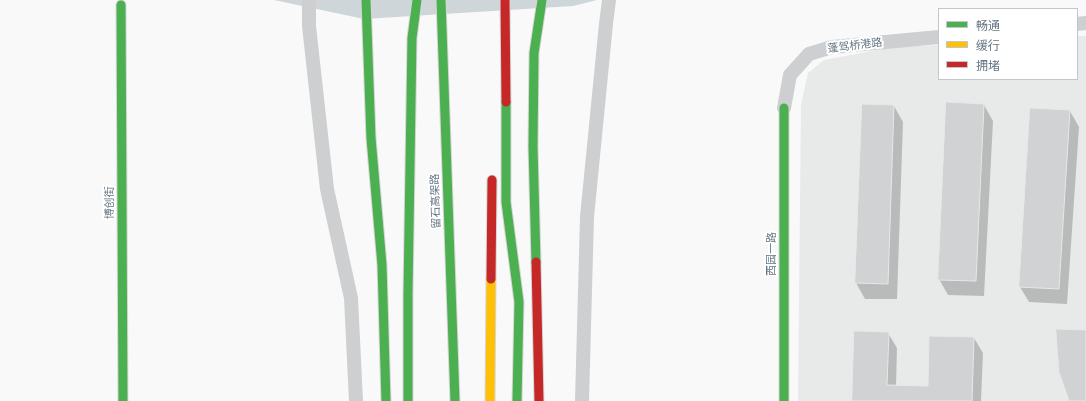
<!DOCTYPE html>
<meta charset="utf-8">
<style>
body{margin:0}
#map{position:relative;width:1086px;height:401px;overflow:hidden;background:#f9f9f9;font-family:Helvetica,"Noto Sans SC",sans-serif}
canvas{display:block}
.legend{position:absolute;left:938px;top:8px;width:140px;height:72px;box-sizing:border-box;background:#fff;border:1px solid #c1c8cd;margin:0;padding:5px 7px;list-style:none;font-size:12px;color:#657683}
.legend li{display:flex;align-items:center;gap:8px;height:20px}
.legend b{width:20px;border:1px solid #c1c8cd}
</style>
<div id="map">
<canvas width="1086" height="401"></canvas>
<ul class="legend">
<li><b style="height:5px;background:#4caf50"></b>畅通</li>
<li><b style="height:5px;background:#ffc107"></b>缓行</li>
<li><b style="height:5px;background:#c62828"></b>拥堵</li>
</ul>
</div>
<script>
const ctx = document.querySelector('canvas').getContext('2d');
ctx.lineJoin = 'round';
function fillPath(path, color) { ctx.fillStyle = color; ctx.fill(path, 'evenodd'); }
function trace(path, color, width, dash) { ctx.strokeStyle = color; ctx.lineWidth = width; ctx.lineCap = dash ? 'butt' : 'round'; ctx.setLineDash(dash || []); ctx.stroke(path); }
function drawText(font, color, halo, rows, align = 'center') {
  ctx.font = font + ' Helvetica,"Noto Sans SC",sans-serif'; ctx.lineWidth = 4; ctx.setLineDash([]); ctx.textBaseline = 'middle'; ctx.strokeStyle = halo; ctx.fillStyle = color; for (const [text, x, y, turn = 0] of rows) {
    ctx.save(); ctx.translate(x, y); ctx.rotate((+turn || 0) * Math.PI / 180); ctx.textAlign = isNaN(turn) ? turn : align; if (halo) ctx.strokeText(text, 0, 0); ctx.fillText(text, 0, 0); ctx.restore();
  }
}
fillPath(new Path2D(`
 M1077 36H1086V401H798L801 104 808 73 824 60 893 47 939 45V79H1077Z`), '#e8e9e9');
fillPath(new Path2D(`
 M274 0H597L573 6 364 19Z`), '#ced6d9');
fillPath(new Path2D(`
 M984 105 993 121 984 296 948 295 939 279Z
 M894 106 903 122 897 299H865L856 283Z
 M1070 111 1079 127 1067 304 1029 302 1020 287Z
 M888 333 897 348 896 386 929 387 974 338 983 353 981 401H853Z`), '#0003');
const building = new Path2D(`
 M946 102 984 104 976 281 938 280Z
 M862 104 894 105 888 284 855 283Z
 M1030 108 1070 110 1059 289 1019 287Z
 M1056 329 1086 330V401H1069L1059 372Z
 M854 331 889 332 887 385 928 386 929 336 974 337 972 401H852Z`);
fillPath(building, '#d0d2d3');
trace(building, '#e8e8e8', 1);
const fast = new Path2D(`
 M366 0 371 138 382 265 386 401
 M441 0 455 401
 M121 5 123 401
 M506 102V202L519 302 517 401
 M784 108V401
 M536 262 533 146 534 53 542 0
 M408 401V294L412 38 417 0`);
const slow = new Path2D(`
 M490 401 491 279`);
const jam = new Path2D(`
 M505 0 506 102
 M536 262 539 401
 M491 279 492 180`);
trace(fast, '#d5d6d7', 11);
trace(slow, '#d5d6d7', 11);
trace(jam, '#d5d6d7', 11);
trace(new Path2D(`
 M309 0V26L327 189 351 298 356 401
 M1077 24 1086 23
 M784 108 790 75 809 54 832 47 939 37
 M582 401 587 217 606 24 609 0`), '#cecfd0', 14);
trace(fast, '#4caf50', 9);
trace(slow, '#ffc107', 9);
trace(jam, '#c62828', 9);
drawText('11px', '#657683', '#fff', [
 ["蓬驾桥港路",855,46,-7],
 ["留石高架路",436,201,-92],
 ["博创街",110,203,-90],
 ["西园一路",772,254,-90]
]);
</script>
